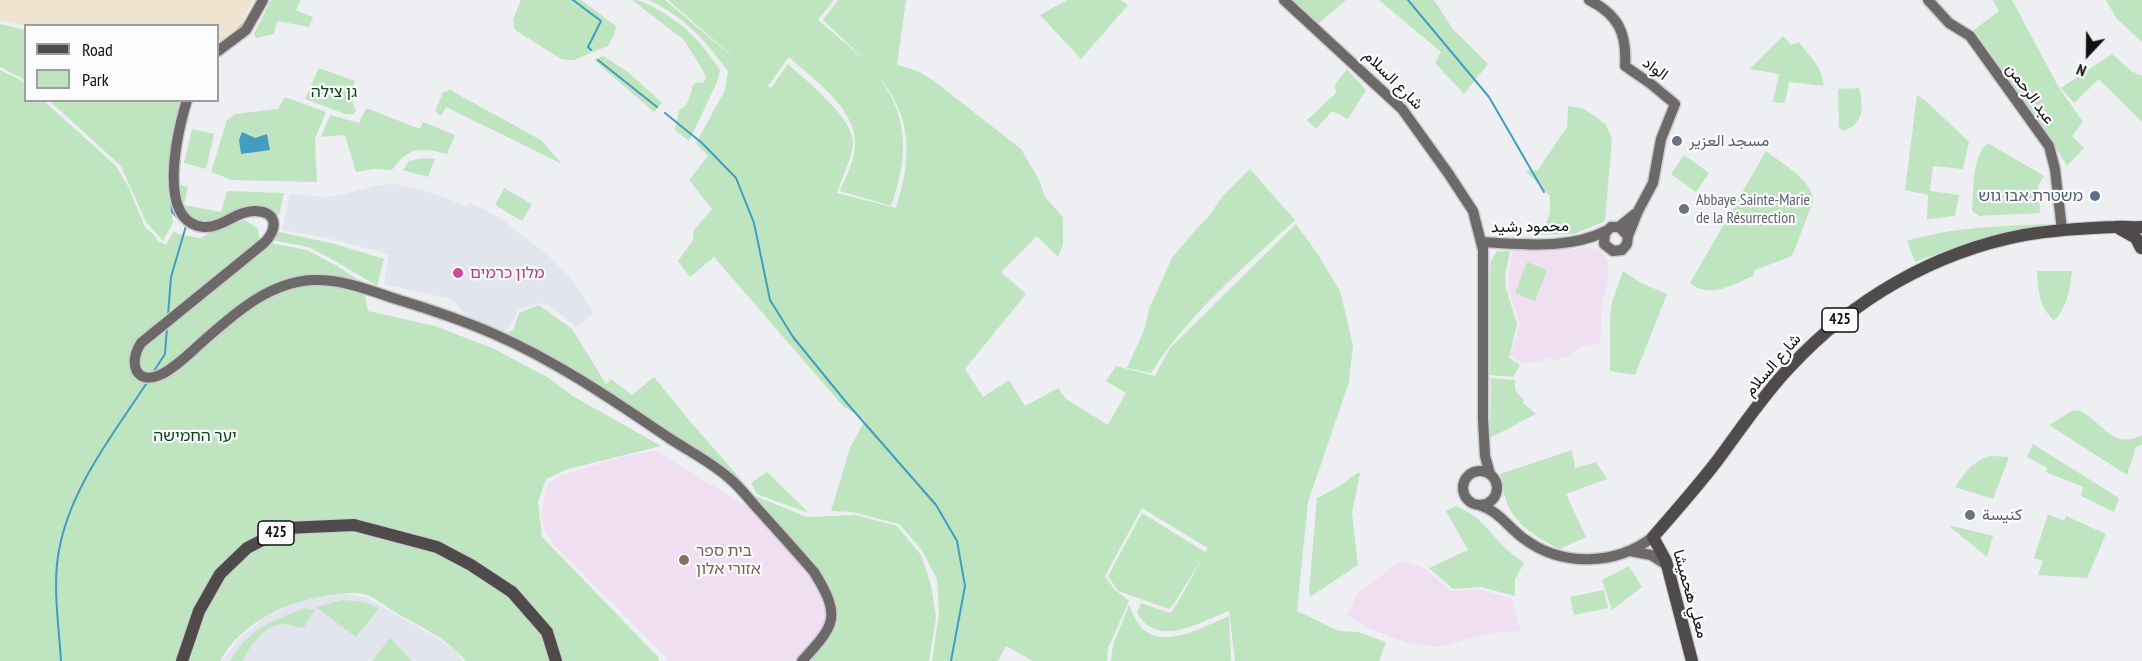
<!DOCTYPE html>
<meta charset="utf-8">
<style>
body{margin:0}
#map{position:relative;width:2142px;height:661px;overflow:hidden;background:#eeeff2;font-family:"PT Sans Narrow",sans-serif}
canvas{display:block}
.legend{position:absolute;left:24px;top:24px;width:195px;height:78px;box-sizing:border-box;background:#fcfcff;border:2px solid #9e9ea0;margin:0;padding:8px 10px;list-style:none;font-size:18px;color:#111112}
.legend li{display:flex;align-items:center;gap:12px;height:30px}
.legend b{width:30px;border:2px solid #9e9ea0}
.north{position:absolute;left:2058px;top:24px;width:60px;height:60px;-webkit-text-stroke:4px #fcfcff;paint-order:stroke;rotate:202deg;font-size:16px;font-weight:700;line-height:24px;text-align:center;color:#111112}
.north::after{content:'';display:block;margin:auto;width:21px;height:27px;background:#111112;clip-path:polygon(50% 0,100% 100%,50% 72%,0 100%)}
</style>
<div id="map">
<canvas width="2142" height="661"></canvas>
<ul class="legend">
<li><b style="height:8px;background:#4e4b4a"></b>Road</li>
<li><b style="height:16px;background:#bee4c0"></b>Park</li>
</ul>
<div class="north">N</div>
</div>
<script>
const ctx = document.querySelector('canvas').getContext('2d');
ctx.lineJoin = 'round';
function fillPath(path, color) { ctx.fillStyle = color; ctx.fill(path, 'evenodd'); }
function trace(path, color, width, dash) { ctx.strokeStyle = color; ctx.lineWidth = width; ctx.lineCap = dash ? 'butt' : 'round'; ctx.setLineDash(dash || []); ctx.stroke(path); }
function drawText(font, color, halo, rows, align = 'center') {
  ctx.font = font + ' "PT Sans Narrow",Vazirmatn,"Noto Sans Hebrew",sans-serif'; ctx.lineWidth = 4.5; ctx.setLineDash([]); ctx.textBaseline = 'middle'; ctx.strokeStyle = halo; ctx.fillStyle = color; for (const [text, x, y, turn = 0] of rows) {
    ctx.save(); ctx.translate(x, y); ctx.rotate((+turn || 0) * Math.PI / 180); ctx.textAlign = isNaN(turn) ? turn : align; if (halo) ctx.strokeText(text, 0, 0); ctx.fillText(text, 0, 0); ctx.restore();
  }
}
fillPath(new Path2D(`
 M395 184 426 191 467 206 470 203 500 218 550 257 570 278 594 312 577 327 548 305 537 303 518 310 510 327 501 333 468 317 451 299 384 284 389 254 327 238 282 230 290 194 327 197 342 195 378 185Z
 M345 594 367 598 432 635 455 650 464 661H222L240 638 264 618 299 601Z`), '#e2e4ee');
fillPath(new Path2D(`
 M0 0H253L237 34 218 47V26H25L0 20Z`), '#efe4cf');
fillPath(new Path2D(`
 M1590 247 1599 250 1605 256 1608 264 1609 273 1602 303 1600 343 1581 346 1571 356 1554 360 1546 357 1541 361 1523 363 1510 356 1520 324 1508 288 1512 250 1549 251Z
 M656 451 749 508 809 572 825 603 826 618 821 632 796 661H667V658L557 548 546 533 541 516 547 485 560 476 625 456Z
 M1401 561 1424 568 1452 591 1479 589 1512 599 1521 631 1489 633 1440 647 1408 643 1367 628 1347 615 1358 593Z`), '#efdff1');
fillPath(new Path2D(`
 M271 0H300L296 10 313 17 309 27 277 21 274 34 256 38 254 34Z
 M521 0H581L616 26 614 35 608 46 574 60H567L561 59 515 30 513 20Z
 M632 0C641 0 648 4 657 9 688 27 700 41 720 70L717 82 689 141 675 130 679 110C689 105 690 95 693 85L698 82 703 83 706 78 704 72 684 40Z
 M649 0H665L747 69 668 0H834L818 20C836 36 858 52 873 70 910 113 909 156 891 206L840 191C846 176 854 161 855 146 858 110 813 79 789 57L768 86 771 88 788 64C806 81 853 117 853 143 853 157 841 179 837 193L896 208C927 113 887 81 823 20L838 0H906L897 65 918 71 934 81 1021 149 1039 180 1045 197 1063 217V245L1058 257 1037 236 1001 272 1026 294 965 369 983 397 1009 380 1025 406 1058 388 1066 399 1108 425 1126 393 1106 381 1116 366 1155 376 1170 348 1296 224 1317 253 1340 291 1353 345 1349 382 1308 502 1297 611 1339 631 1358 632 1386 642 1379 661H1235L1229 611C1206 619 1174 640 1151 627 1145 625 1141 618 1137 613L1141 603 1170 613 1177 604 1204 555 1175 602 1169 609 1118 591 1108 576 1142 513 1205 552 1208 548 1142 508 1105 576 1114 589 1129 601 1108 648 1107 661H1033L1006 646 998 661H932L939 613 937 579 921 549 899 524 852 512 831 511 850 448 865 420 843 406 714 257 690 277 678 261 693 240 694 230 712 209 689 180 708 156 696 143 725 90 728 71C706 41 683 16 649 0Z
 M1067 0H1121L1128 5 1081 59 1040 15Z
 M1293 0H1346L1318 24Z
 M1379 0H1434L1452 28 1488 64 1464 94 1435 63 1441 52Z
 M1993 0H2012L2058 86 2083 122 2072 136 2084 148 2067 166 2054 144 1974 30 1999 11Z
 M2106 0H2142V42L2117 19Z
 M0 24 25 30V80L0 67Z
 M1783 36 1791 45 1799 42C1811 59 1821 64 1824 86L1789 82 1785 103 1773 102 1779 74 1750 69Z
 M2112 54 2131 71 2142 76V122L2099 79 2074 103 2061 88Z
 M603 56 628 72 662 103 654 112 594 60Z
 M319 68 355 81C351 92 350 100 356 110L354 114H345L305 99Z
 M1347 69 1366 90 1348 119 1332 111 1316 129 1307 120 1336 93 1335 84Z
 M0 70 25 82 26 100 44 101 116 166 129 188 145 227 156 237 157 240 166 245 174 231 178 234 200 238 231 222 245 220 258 229 260 241 307 250 337 266 363 283 368 311 435 326 492 348 549 378 571 395 661 446 568 469 546 479 538 502 542 537 659 658V661H466C447 638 420 627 395 612 386 607 376 598 367 595 354 591 339 594 326 596 283 603 242 622 220 661H0Z
 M1859 88C1864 106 1864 124 1843 131L1839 128 1838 89Z
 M450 90 541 140 562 164 446 107 441 116 435 111 443 92Z
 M1917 95 1925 100 1969 142 1963 169 1933 166 1930 191 1959 195 1955 216 1927 219 1928 195 1905 190Z
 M285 97 326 112 315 139 317 182 232 180 211 172 227 120 235 114 278 109Z
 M50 101H180L167 171 168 193 173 222 163 241 146 222 121 166Z
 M1568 106 1582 108 1595 116 1606 125 1612 139 1605 221 1574 234 1541 235 1550 213V196L1526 171 1538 170 1567 127Z
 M366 108 420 129 423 122 455 135 447 154C421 148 409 146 392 170L373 169 356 172 345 135 321 137 330 115 359 123Z
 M192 129 214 134 206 169 184 163Z
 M1988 143 2044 176 2038 186 2040 213 1979 216 1972 211C1974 190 1971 157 1988 143Z
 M1766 151C1782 164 1813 179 1813 202L1792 256 1755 270 1753 276C1732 285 1710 299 1690 283Z
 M1684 155 1709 173 1696 192 1671 174Z
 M422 158 435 159 428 177 403 170 409 161Z
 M1250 169 1295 220C1244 267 1188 315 1151 373L1127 368 1145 328 1149 309 1172 258 1198 227 1209 216 1222 197Z
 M179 185 188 187 184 205 221 212 227 191 284 193 279 215C270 211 263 204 253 206 232 208 215 228 194 218 181 211 180 198 179 185Z
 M504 188 532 204 522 221 495 205Z
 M2049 224C2002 233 1959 245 1915 262L1907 241C1952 227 2001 226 2049 224Z
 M279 232 335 244 384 259 377 286 337 262 308 247 273 240Z
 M1497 251H1510L1505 276 1506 288 1517 324 1509 358 1520 365 1513 377 1490 375V274L1491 261Z
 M1527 262 1547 270 1535 301 1515 293Z
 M1623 271 1641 283 1667 294 1635 375 1610 371V317L1612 302Z
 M2037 271H2072C2070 290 2067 307 2054 321 2038 304 2039 293 2037 271Z
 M539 305 572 329 606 384 611 379 632 395 654 377 688 419 751 491 705 454 572 368 508 333 513 330 519 313Z
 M1491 378 1515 380V390L1524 400 1523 403 1536 414 1490 438Z
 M2078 410C2103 421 2112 451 2142 435V444L2136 447 2127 475 2049 425 2072 411Z
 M2033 444 2119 498 2114 512 2081 496 2083 487 2046 472 2047 468 2027 457Z
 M1572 450 1575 468 1596 462 1607 479 1566 494 1586 537 1560 549C1537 538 1512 523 1505 497 1503 489 1503 481 1500 474Z
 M1991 456 2009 457 1993 499 1955 487C1966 472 1972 461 1991 456Z
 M767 472 809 513 757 494 751 483Z
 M1357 473H1360L1352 513 1358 565 1310 597 1309 591 1317 498 1340 486Z
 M755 496 807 517 856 515 897 526 921 555 931 585 936 618 929 661H810L830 638 838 617 827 582Z
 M1456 506C1476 514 1487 528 1501 544 1508 551 1516 557 1524 563L1515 579V596L1481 587 1453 589 1429 568 1468 550 1446 511Z
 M2048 514 2064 521 2066 516 2106 534 2087 578 2038 575 2043 561 2034 558Z
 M1948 525 1993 536 1987 557Z
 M1629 566 1642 587 1612 610 1602 580Z
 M1604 590 1608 608 1574 615 1570 597Z
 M343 600 364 602 379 608 356 637 316 607Z
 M1129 605C1133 613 1136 623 1143 629 1167 650 1206 625 1229 616L1231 661H1111L1113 645Z
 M305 608 315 610 304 627C296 629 293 625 285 624 265 623 250 646 242 661H230C251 627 270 622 305 608Z
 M390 638 412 661H372Z`), '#bee4c0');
fillPath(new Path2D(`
 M242 132 255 138 267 134 270 150 241 154 239 140Z`), '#439dc0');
trace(new Path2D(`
 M573 0 601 21 588 47 591 50
 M1408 0 1489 97 1544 192
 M236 32 244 23
 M598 60 657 107
 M665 113 702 143 736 178 754 223 770 300 793 337 846 402 936 505 957 541 965 586 951 661
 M168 315 171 277 186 226 172 212 171 199
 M154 371 165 354 167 327
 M61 661C59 627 53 590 58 556 68 490 113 435 148 381`), '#439dc0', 2);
const secondary = new Path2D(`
 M1284 0 1402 109 1448 173 1473 211 1483 250V419L1485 456 1490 474
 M1589 0C1619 15 1627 34 1625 66L1651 84 1675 104 1661 139 1653 183 1638 211 1628 236
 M1928 0 1949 23 1970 36 2049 146 2055 169 2062 230
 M218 51 246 30 263 0
 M187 100C178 130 155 223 204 227 223 228 237 210 256 211 279 212 277 230 264 243L141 343C128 362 135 387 162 374 176 367 189 354 201 343 233 315 268 282 313 280 342 279 369 290 396 299 429 309 462 320 494 334 556 361 613 400 669 438 689 451 711 462 729 478 739 486 748 498 757 508 776 529 795 550 814 572 842 617 835 625 802 661
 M1619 227 1628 236 1627 244 1622 250 1613 251 1604 244 1605 233 1611 227H1619L1635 214
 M1482 242C1523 244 1568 250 1606 231
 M1463 488a17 17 0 1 1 34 0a17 17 0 1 1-34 0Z
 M1479 505C1499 511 1507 526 1523 538 1561 567 1615 566 1653 537
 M1630 551 1651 555 1667 565`);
const primary = new Path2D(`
 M2120 229 2136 238 2141 248
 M182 661 199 611 220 574 247 548 286 528 354 525 437 547 471 565 512 592 547 632 556 661
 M1692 661 1666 561 1653 537C1675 512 1697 487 1717 461 1741 429 1763 395 1790 367 1852 300 1934 252 2024 235 2054 230 2084 228 2115 227 2124 226 2133 228 2142 227`);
trace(secondary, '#cbcbce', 13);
trace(primary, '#cbcbce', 14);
trace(secondary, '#6c6968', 10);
trace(primary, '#4e4b4a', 12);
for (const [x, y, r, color] of [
 [1677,141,6,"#6b7280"],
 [2095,196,6,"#5c6f8a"],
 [1684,209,6,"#6b7280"],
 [458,273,6,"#d1479c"],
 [1970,515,6,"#6b7280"],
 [684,560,6,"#8d6e63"]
]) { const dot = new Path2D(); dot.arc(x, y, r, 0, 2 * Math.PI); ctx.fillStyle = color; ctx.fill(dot); trace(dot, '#fcfcff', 2); }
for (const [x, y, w] of [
 [1840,320,36],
 [276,533,36]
]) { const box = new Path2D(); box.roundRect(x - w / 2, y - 12, w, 24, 4.5); ctx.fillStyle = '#fcfcff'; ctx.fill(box); trace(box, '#111112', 1.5); }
drawText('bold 15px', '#111112', null, [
 ["425",1840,320],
 ["425",276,533]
]);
drawText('16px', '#111112', '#fcfcff', [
 ["الواد",1655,69,36],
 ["شارع السلام",1393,80,45],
 ["عبد الرحمن",2030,94,54],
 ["محمود رشيد",1530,227,-1],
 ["شارع السلام",1773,365,-49],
 ["معلي هحميشا",1690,594,74]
]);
drawText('16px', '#024713', '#fcfcff', [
 ["גן צילה",334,92],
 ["יער החמישה",195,436]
]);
drawText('16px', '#5b616d', '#fcfcff', [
 ["مسجد العزير",1689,141],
 ["Abbaye Sainte-Marie",1696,200],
 ["de la Résurrection",1696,218],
 ["كنيسة",1982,515]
], 'left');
drawText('16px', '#4e5e75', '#fcfcff', [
 ["משטרת אבו גוש",2083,196]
], 'right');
drawText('16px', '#b23c85', '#fcfcff', [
 ["מלון כרמים",470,273]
], 'left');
drawText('16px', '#785e54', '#fcfcff', [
 ["בית ספר",696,551],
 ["אזורי אלון",696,569]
], 'left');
</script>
